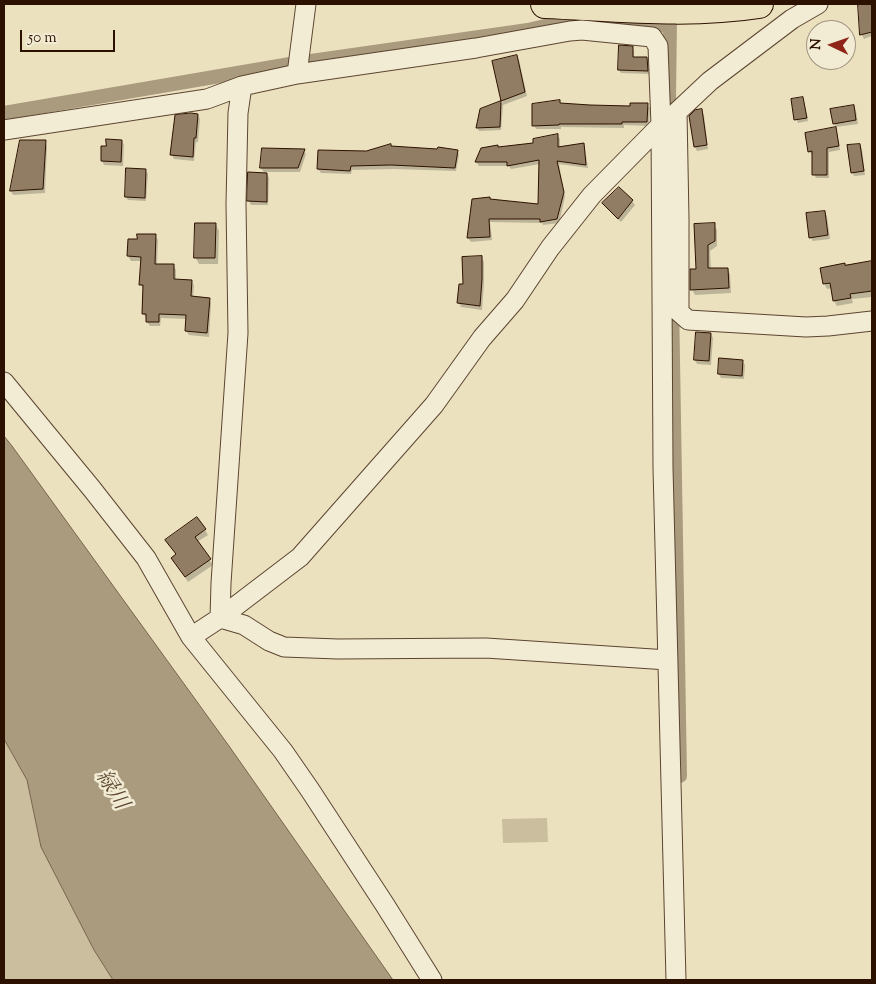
<!DOCTYPE html>
<meta charset="utf-8">
<style>
body{margin:0}
#map{position:relative;width:876px;height:984px;overflow:hidden;background:#ebe1bf;font-family:"Sorts Mill Goudy",serif}
canvas{display:block}
.frame{position:absolute;inset:0;border:5px solid #2d1100;pointer-events:none}
.north{position:absolute;left:806px;top:20px;width:50px;height:50px;box-sizing:border-box;background:#f2ecd5;border:1px solid #a39480;border-radius:50%;rotate:273deg;font-size:14px;font-weight:700;line-height:20px;text-align:center;color:#2d1100}
.north::after{content:'';display:block;margin:auto;width:18px;height:22px;background:#8f2418;clip-path:polygon(50% 0,100% 100%,50% 72%,0 100%)}
.scale{position:absolute;left:20px;top:30px;width:95px;height:22px;box-sizing:border-box;border:2px solid #2d1100;border-top:0;padding-left:6px;font-size:15px;line-height:18px;white-space:nowrap;color:#2d1100;-webkit-text-stroke:4px #f2ecd5;paint-order:stroke}
</style>
<div id="map">
<canvas width="876" height="984"></canvas>
<div class="frame"></div>
<div class="north">N</div>
<div class="scale">50 m</div>
</div>
<script>
const ctx = document.querySelector('canvas').getContext('2d');
ctx.lineJoin = 'round';
function fillPath(path, color) { ctx.fillStyle = color; ctx.fill(path, 'evenodd'); }
function trace(path, color, width, dash) { ctx.strokeStyle = color; ctx.lineWidth = width; ctx.lineCap = dash ? 'butt' : 'round'; ctx.setLineDash(dash || []); ctx.stroke(path); }
function drawText(font, color, halo, rows, align = 'center') {
  ctx.font = font + ' "Sorts Mill Goudy","Noto Serif JP",serif'; ctx.lineWidth = 5; ctx.setLineDash([]); ctx.textBaseline = 'middle'; ctx.strokeStyle = halo; ctx.fillStyle = color; for (const [text, x, y, turn = 0] of rows) {
    ctx.save(); ctx.translate(x, y); ctx.rotate((+turn || 0) * Math.PI / 180); ctx.textAlign = isNaN(turn) ? turn : align; if (halo) ctx.strokeText(text, 0, 0); ctx.fillText(text, 0, 0); ctx.restore();
  }
}
fillPath(new Path2D(`
 M4 739 27 780 41 847 94 950 113 980H4Z
 M547 818 548 842 503 843 502 819Z`), '#cbbe9f');
const water = new Path2D(`
 M4 436 12 446 229 746 393 980H113L94 950 41 847 27 780 4 739Z`);
fillPath(water, '#aa9a7e');
trace(water, '#78634c', 1);
fillPath(new Path2D(`
 M859 4H872V36L864 39 862 35Z
 M632 48 634 51V58H646L648 62 649 74 621 73 619 70Z
 M516 56 519 60 527 96 503 105 501 130 479 131 477 127 481 110 503 102 493 62Z
 M802 98 804 102 808 121 798 123 796 119Z
 M560 102 561 104 631 107 647 105 650 108 649 126 624 125V128L561 127V129H536L534 125Z
 M853 107 856 110 858 124 836 127 834 123Z
 M701 111 704 115 708 149 697 151 695 147Z
 M198 115 200 119 198 142H196L194 161 174 159 172 155 176 116Z
 M835 129 837 133 840 150 829 152V178H816L814 174V155H812L809 151Z
 M558 136 560 139V148L583 144 585 148 588 168 559 164 565 197 559 223 543 225 542 223 490 222 492 240 471 242 468 238 473 200 491 201 540 206V164L511 169 509 166H479L476 162 498 148 534 144Z
 M21 141 45 142 47 146 45 193 13 195 11 191Z
 M122 141 124 145 123 166 104 165 102 161 107 147Z
 M860 145 862 149 865 175 854 176 852 172Z
 M392 147 457 151 459 155 456 171 394 169 352 170 351 174 321 173 318 169 366 152Z
 M304 151 306 154 300 172H266L269 178 268 205H251L249 201 265 174 261 168Z
 M145 170 148 174 146 201 128 200 126 197Z
 M619 189 632 201 635 205 621 222 606 207 603 203Z
 M824 212 827 216 830 239 813 241 810 237Z
 M216 225 219 231 218 264H199L195 257Z
 M714 225 717 230V246L710 251 711 270 727 269 730 274 731 293 695 295 692 289 697 270Z
 M155 236 158 240 157 265 174 266 176 270V280L192 281 194 286 193 298 209 299 211 303 209 337 189 335 186 331 187 319 161 318 160 326H150L147 322V318H146L143 313V289L141 285 142 261H131L128 256 129 240 138 241Z
 M482 258 484 262V284L482 310 461 307 459 303 464 285Z
 M872 262V297L852 299 853 303 837 306 834 301 832 288 827 289 824 283 846 266Z
 M711 334 713 338 711 365 697 364 695 360Z
 M742 361 745 365 744 379 721 378 719 374Z
 M205 530 208 535 197 542 213 565 188 582 175 563 177 555 170 545Z`), '#0003');
trace(new Path2D(`
 M669 99 670 17
 M4 113 290 64 528 30 570 20 670 26
 M672 300 680 776`), '#aa9a7e', 14);
const building = new Path2D(`
 M858 4H872V32L860 35Z
 M619 45 633 46V57H647L648 71 618 70Z
 M517 55 525 92 501 101 492 61Z
 M803 97 807 118 794 120 791 99Z
 M560 100V103L590 105 630 106V103H648L647 122H622V124H559V125L532 126V104Z
 M501 101 500 127 476 128 480 109Z
 M854 105 856 120 833 124 830 109Z
 M702 109 707 145 694 147 689 116 695 110Z
 M191 113 198 114 196 138H194L193 157 170 155 175 115Z
 M836 127 839 146 827 148V175H812V151L808 152 805 133Z
 M558 134V147L584 143 586 165 557 161 564 192 557 219 540 222V219H489L490 237 467 238 472 199 490 197V199L538 204 539 160 507 166V162H475L481 148 498 145V147L533 143V139Z
 M106 139 122 140 121 162 101 161V146H106Z
 M20 140H46L43 189 10 191Z
 M391 144V146L437 149 438 147 458 150 455 168 391 165 351 166 350 171 317 169 318 150 366 151Z
 M860 144 864 171 851 173 847 145Z
 M262 148 305 149 298 168H260Z
 M126 168 146 169 145 198 125 197Z
 M248 172 267 173V202L247 201Z
 M619 187 633 200 618 219 602 203Z
 M825 211 828 235 809 238 806 213Z
 M195 223H216L215 258H194Z
 M715 223V241L708 245V268H728L729 288 690 290V269H696L694 224Z
 M137 234H156L155 264H174V279L192 280 191 296 210 298 207 333 185 331 186 315 159 314V322H146V314H142L143 285H139L141 257 127 256 128 239H137Z
 M482 256V279L480 306 457 303 459 284H463L462 257Z
 M872 261V291L850 294 851 298 833 301 830 283 823 284 820 268 845 263V265Z
 M696 332 711 333 709 361 694 360Z
 M719 358 743 360 742 376 718 374Z
 M197 517 206 529 195 537 211 559 185 577 171 558 176 554 165 540Z`);
fillPath(building, '#907d63');
trace(building, '#2d1100', 1);
const minor = new Path2D(`
 M297 74 306 4
 M677 112 679 219V312L688 320 806 327 828 326 872 321
 M4 130 207 99 242 86 297 74 476 48 570 31 582 30 652 37 658 46 661 125 663 468 676 980
 M4 382 92 489 146 558 191 637 283 751 310 790 385 905 432 980
 M220 618 221 583 238 333 236 204 238 113 242 86
 M220 618 244 625 269 641 284 647 338 649 486 648 668 660
 M191 637 220 618 300 557 434 405 482 338 515 300 550 248 592 195 661 125 677 112 710 81 792 19 818 4`);
const highway = new Path2D(`
 M545 4C616 7 689 15 759 4`);
trace(minor, '#5c4530', 21);
trace(highway, '#2d1100', 30);
trace(minor, '#f2ecd5', 19);
trace(highway, '#ebe1bf', 28);
drawText('italic 21px', '#5f4832', '#f2ecd5', [
 ["緑川",110,791,58]
]);
</script>
